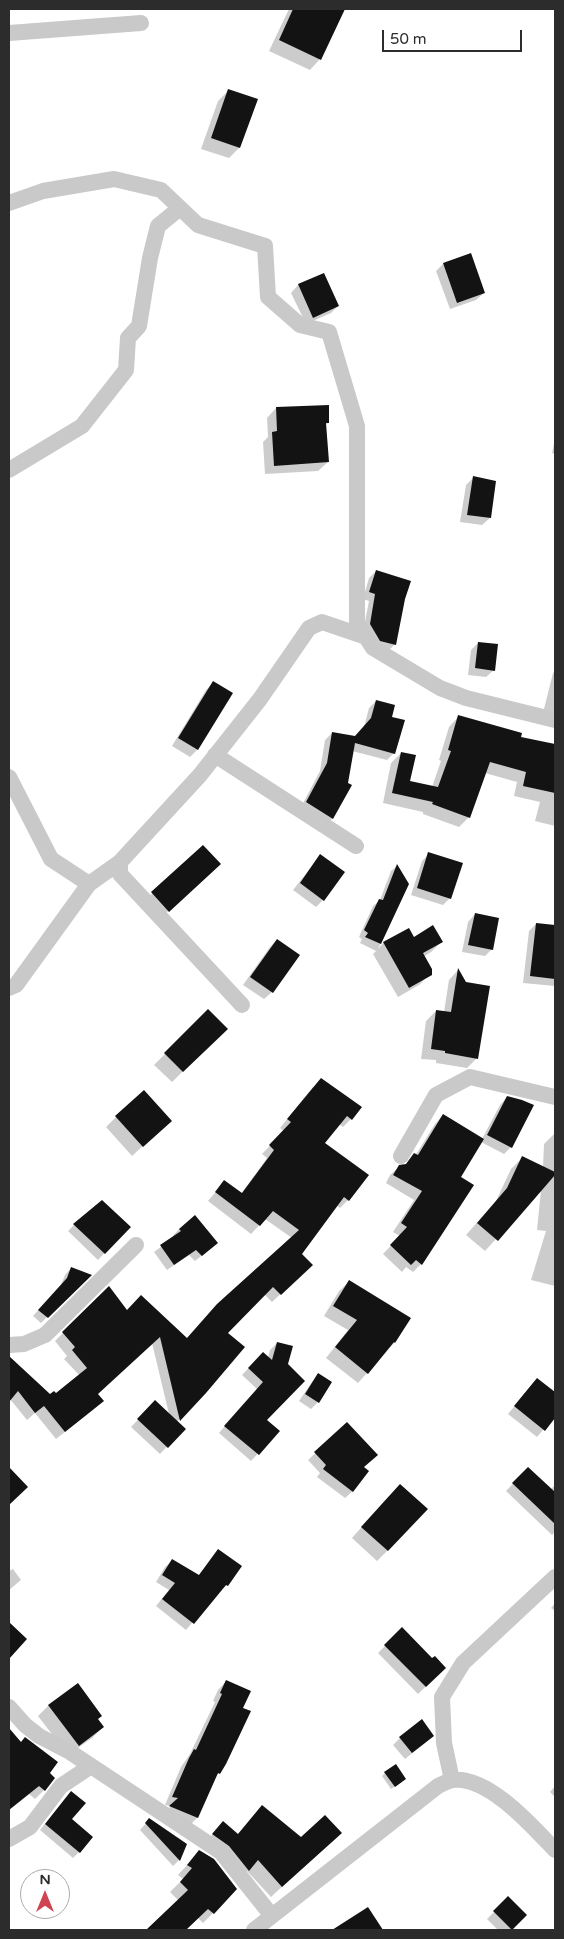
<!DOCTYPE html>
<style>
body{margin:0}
#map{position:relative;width:564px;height:1939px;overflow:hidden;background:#fff;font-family:"Varela Round",sans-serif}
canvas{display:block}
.frame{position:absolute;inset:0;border:10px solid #2c2c2c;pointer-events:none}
.north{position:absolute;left:20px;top:1869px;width:50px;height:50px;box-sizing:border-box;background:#fff;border:1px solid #ababab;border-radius:50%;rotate:0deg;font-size:14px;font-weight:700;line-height:20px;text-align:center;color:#2c2c2c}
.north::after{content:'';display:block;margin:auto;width:18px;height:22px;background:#cf4352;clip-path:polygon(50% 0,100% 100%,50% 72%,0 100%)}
.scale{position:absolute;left:382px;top:30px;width:140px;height:22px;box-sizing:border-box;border:2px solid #2c2c2c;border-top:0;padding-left:6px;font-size:15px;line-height:18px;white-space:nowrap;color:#2c2c2c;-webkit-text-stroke:4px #fff;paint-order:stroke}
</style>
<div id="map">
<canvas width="564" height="1939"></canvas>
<div class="frame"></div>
<div class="north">N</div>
<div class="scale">50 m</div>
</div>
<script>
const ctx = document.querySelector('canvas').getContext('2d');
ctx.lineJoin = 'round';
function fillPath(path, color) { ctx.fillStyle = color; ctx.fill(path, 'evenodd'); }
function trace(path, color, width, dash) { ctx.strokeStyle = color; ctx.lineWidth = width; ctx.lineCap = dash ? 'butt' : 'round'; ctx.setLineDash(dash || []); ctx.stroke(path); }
fillPath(new Path2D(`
 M289 9H344L320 59 310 70 269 51Z
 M229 90 256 100 239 148 229 158 201 149 218 101Z
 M443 264 484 293 476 300 450 309 436 271Z
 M323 274 338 306 331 313 306 324 291 293 298 285Z
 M276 408 328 423 325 425 328 462 318 471 265 474 263 442 268 437 267 418Z
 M555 439V454L552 453Z
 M474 477 490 518 482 525 460 522 466 485Z
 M376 571 403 599 395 644 388 651 363 632 369 601 363 599 369 578Z
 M478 643 494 670 486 677 468 675 471 650Z
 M555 671V724L542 717 553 673Z
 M213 683 231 694 197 750 190 757 172 746 206 690Z
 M376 701 390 717 394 753 387 760 352 751 347 783 350 785 332 819 325 826 300 809 320 771 325 740 332 733 355 737 364 727 369 708Z
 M459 716 519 738 555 746V826L535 821 540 802 514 796 517 782 485 773 469 817 459 827 423 814V812L383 803 391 763 401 753 409 782 432 787 441 761 439 760 449 727Z
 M203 846 209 874 157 921 141 904Z
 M429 854 450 898 443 905 411 895 422 861Z
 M320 856 323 900 316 907 293 890Z
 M397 866 408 885 378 949 383 943 408 929 413 938 441 942 431 952 423 957 430 974 419 985 398 997 373 954 376 951 360 943 362 939 359 937 373 906 380 900 391 871Z
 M475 914 492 949 485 956 462 952 468 922Z
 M536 924 555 926V986L523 983 529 931Z
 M277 940 298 955 272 992 264 999 243 985 270 947Z
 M458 970 477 1058 467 1068 436 1063V1060L421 1059 426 1021 436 1011 444 1012 449 980Z
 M208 1011 226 1029 172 1082 154 1065Z
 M313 1087 351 1119 343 1127 339 1124 323 1143 348 1200 340 1208 336 1205 300 1254 303 1273 272 1302 264 1294 226 1333 206 1392 177 1422 184 1429 160 1454 131 1427 155 1402 169 1414 152 1343 96 1394 94 1409 56 1439 35 1413 27 1420 10 1399 9 1400V1359L50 1395H56L80 1376 64 1359 67 1356 55 1341 108 1288 127 1312 186 1339 292 1238 265 1219 251 1234 208 1201 224 1182 241 1194 267 1158 262 1154 284 1131 280 1128Z
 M507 1097 511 1147 504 1154 481 1142 459 1177 421 1264 413 1272 406 1267 402 1272 383 1254 400 1236 393 1232 414 1200 386 1183 390 1175 399 1167 404 1166 415 1156 435 1124 443 1115 482 1139 500 1105Z
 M116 1117 159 1131 132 1156 106 1127Z
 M555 1133V1286L531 1280 546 1231 537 1230 541 1190 485 1251 466 1235 496 1201 511 1169 522 1158 543 1167 544 1144Z
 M195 1217 210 1249 195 1261 189 1255 167 1270 154 1252 174 1237 173 1236 179 1229Z
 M74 1225 129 1227 98 1260 68 1231Z
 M71 1268 89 1275 41 1323 33 1316 61 1285 65 1275Z
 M349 1282 409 1318 394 1343 358 1383 326 1358 348 1330 324 1316 339 1291Z
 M277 1343 266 1420 279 1431 251 1461 219 1433 257 1389 242 1375 263 1353 268 1358 270 1350Z
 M319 1375 318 1402 311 1409 299 1401 312 1382Z
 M537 1379 555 1394V1416L537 1437 508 1414Z
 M347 1423 363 1468 353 1491 345 1498 317 1477 320 1473 308 1460Z
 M528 1468 551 1489 555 1485V1532L552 1535 506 1491Z
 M389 1496 388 1550 377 1561 352 1538Z
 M218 1551 227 1585 219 1591 186 1630 156 1606 169 1590 156 1582 165 1567 172 1561 198 1576Z
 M13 1569 21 1580 9 1590V1571Z
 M555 1603V1611L551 1608Z
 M402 1629 432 1660 445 1668 418 1694 378 1653Z
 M226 1681 219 1773 214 1778 197 1818 189 1826 163 1814 171 1806 165 1805 181 1767 190 1754 215 1702 213 1701 218 1690Z
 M49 1705 97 1719 103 1727 92 1738 68 1755 38 1716Z
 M9 1730 48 1773 44 1790 35 1799 29 1794 9 1810Z
 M400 1738 425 1743 405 1759 393 1745Z
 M385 1773 402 1782 391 1789 382 1776Z
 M555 1786V1797L550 1792Z
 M65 1799 79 1852 73 1858 40 1830Z
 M262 1807 301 1839 329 1843 271 1897 247 1871 238 1881 218 1856 203 1845 223 1823 237 1835Z
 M149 1820 185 1845 179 1860 173 1866 140 1830Z
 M200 1851 213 1913 203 1923 198 1918 185 1930H148L179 1901 170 1892 183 1879 178 1875Z
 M508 1898 525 1915 510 1930H498L487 1919Z`), '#0003');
fillPath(new Path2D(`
 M293 9H345L321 60 279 40Z
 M228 89 258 99 240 148 211 138Z
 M471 253 485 293 457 303 443 263Z
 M324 273 339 306 313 318 298 284Z
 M329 405V423H326L329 462 274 466 272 432 277 431 276 407Z
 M473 476 496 481 491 518 467 515Z
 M376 570 411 581 405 599 396 645 380 641 370 624 375 594 369 592Z
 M478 642 498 644 495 671 475 668Z
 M213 681 233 693 198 750 178 738Z
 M376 700 395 705 392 717 405 720 395 754 355 743 348 783 352 785 333 819 306 802 327 763 332 732 355 736 371 718Z
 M458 715 522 733 521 737 555 744V793L523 786 526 772 490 762 470 818 432 804 433 802 392 793 401 752 416 755 410 781 438 787 451 751 448 750Z
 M203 845 221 864 169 912 151 892Z
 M428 852 463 863 451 899 417 888Z
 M320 854 345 872 324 901 300 883Z
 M397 864 409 884 381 944 365 937 368 933 364 930 379 899 383 900Z
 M475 913 499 918 493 950 468 945Z
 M536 923 555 925V979L530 976Z
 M433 925 443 942 423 953 432 969V975L409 988 383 942 409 928 414 937Z
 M277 939 300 955 273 993 250 977Z
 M458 968 466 982 490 986 478 1059 445 1053V1051L431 1049 436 1010 451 1012Z
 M208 1009 228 1029 183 1072 164 1053Z
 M321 1078 362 1107 352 1120 347 1116 325 1143 369 1175 349 1201 344 1197 302 1254 313 1265 281 1295 273 1287 228 1333 245 1347 206 1393 180 1421 160 1337 98 1394 104 1401 65 1432 44 1406 35 1413 18 1391 9 1402V1356L50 1394 54 1391 56 1393 87 1368 72 1350 75 1347 62 1332 109 1286 127 1310 141 1295 187 1338 217 1304 299 1230 273 1211 260 1226 215 1192 224 1180 242 1193 274 1150 269 1145 291 1122 287 1119Z
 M144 1090 172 1121 143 1147 115 1116Z
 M507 1096 522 1100 534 1105 512 1148 487 1135Z
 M443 1114 484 1139 461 1177 474 1185 422 1265 416 1260 411 1265 390 1245 407 1227 401 1223 422 1191 393 1175 399 1165 406 1164 414 1153 418 1155Z
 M522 1156 555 1172V1175L498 1241 477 1223 507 1188Z
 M102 1200 131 1227 105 1254 73 1224Z
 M195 1215 218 1243 202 1256 196 1250 174 1265 160 1245 181 1231 179 1229Z
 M71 1267 92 1275 48 1318 38 1310 67 1278Z
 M349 1280 411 1318 395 1343 394 1342 368 1374 335 1347 357 1320 333 1306Z
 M277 1342 293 1346 288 1364 305 1381 267 1420 280 1431 259 1455 224 1426 263 1382 248 1368 263 1352 272 1360Z
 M318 1373 332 1382 319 1403 305 1394Z
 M537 1378 555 1392V1418L545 1431 514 1406Z
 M155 1400 186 1429 168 1448 137 1419Z
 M347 1422 378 1455 364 1467 369 1471 353 1492 323 1469 326 1465 314 1452Z
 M9 1467 28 1487 9 1505Z
 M528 1467 555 1492V1524L512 1483Z
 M400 1484 428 1509 388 1551 361 1527Z
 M218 1549 242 1566 228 1586 226 1585 194 1624 162 1599 175 1583 162 1575 172 1559 199 1575Z
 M9 1622 27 1639 9 1659Z
 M402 1627 432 1658 435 1656 446 1668 426 1687 384 1645Z
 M226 1680 251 1691 243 1708 251 1711 226 1764 220 1774 218 1773 198 1818 169 1806 178 1798 172 1797 189 1758 194 1749 196 1750 222 1694 220 1693Z
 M78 1683 102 1716 98 1719 104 1727 79 1746 48 1705Z
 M422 1719 434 1736 412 1753 399 1737Z
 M9 1728 21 1742 25 1737 58 1762 50 1773 55 1778 45 1791 39 1786 9 1810Z
 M396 1764 406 1779 395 1787 384 1772Z
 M71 1791 86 1803 72 1819 93 1837 80 1853 45 1824Z
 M262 1805 301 1837 325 1815 342 1833 282 1887 258 1860 249 1871 229 1846 212 1834 223 1821 238 1834Z
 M149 1818 187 1844 180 1861 145 1823Z
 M199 1850 214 1859 237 1889 214 1914 208 1909 186 1930H146L188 1890 180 1882 192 1868 187 1865Z
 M508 1896 527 1915 512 1930 493 1911Z
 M368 1907 383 1930H332Z`), '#131313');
trace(new Path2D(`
 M9 33 141 23
 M9 203 43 191 114 179 161 190 198 225 265 246 268 297 300 325 329 332 357 426V623L373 648 440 688 466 698 555 720
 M9 470 82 426 126 370 128 338 139 326 150 258 158 226 180 208
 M215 755 356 846
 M9 777 51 859 89 884
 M9 988 16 985 89 884 120 862
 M242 1005 120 874V862L200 775 260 699 309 628 322 622 366 637
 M401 1156 436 1095 470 1077 555 1097
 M9 1345 24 1344 45 1335 136 1245
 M9 1707 25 1725 39 1736 70 1752 221 1852 272 1916
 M452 1780 444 1743 442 1697 463 1663 555 1577
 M9 1839 30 1827 61 1786 91 1766
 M254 1930 438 1786C442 1784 448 1781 452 1780 488 1775 533 1827 555 1850`), '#c9c9c9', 16);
</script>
